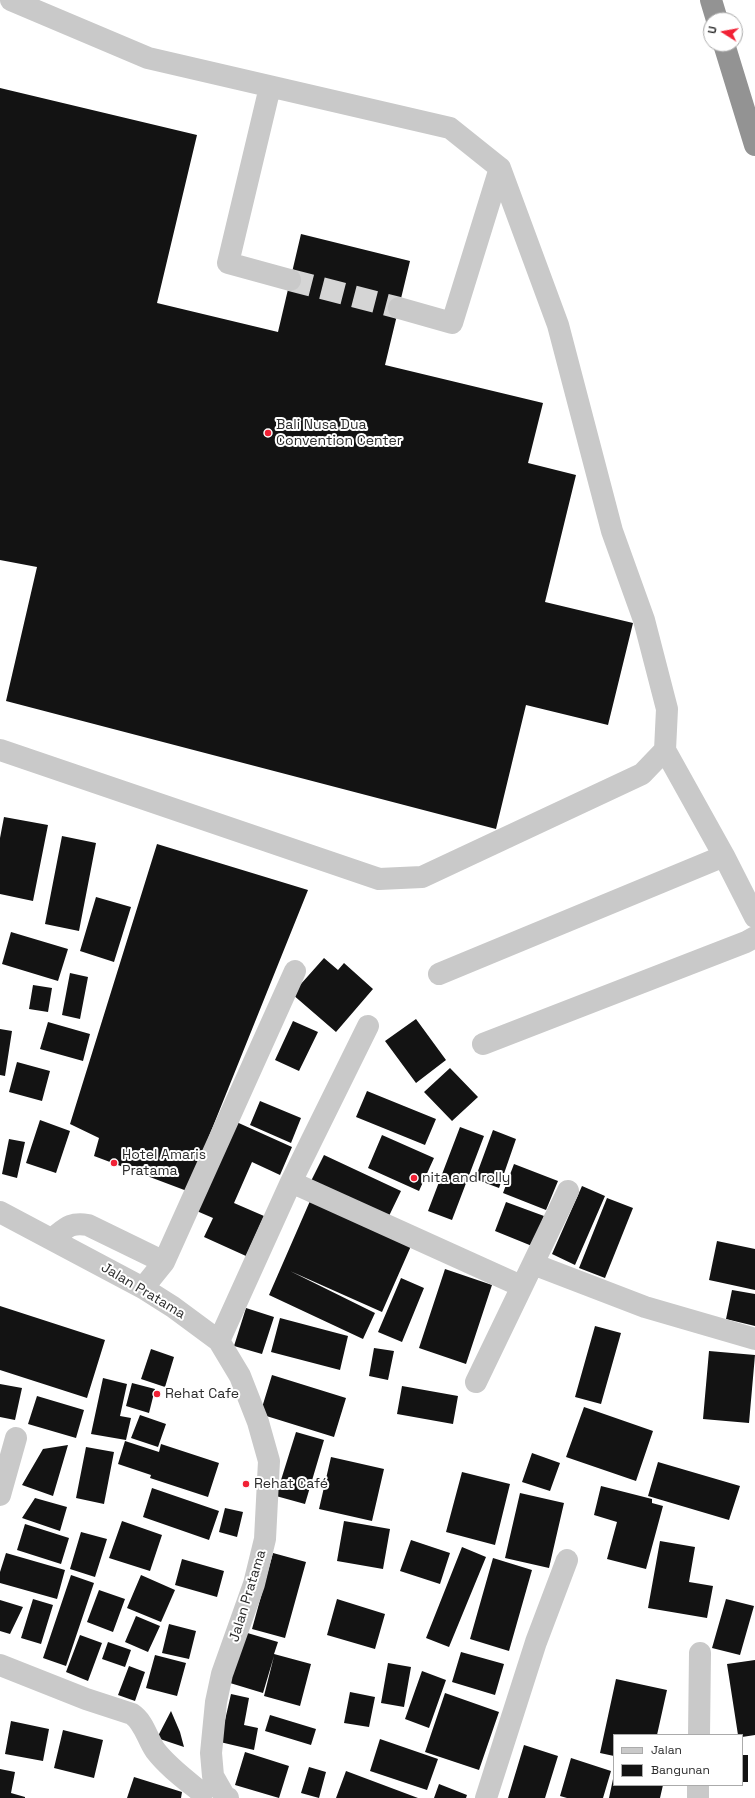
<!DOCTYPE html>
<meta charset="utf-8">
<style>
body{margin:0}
#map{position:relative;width:755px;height:1798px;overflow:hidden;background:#fff;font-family:"Space Grotesk",sans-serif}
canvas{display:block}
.legend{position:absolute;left:613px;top:1734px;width:130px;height:52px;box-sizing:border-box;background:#fff;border:1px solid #ababab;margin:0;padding:5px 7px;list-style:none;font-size:12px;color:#2c2c2c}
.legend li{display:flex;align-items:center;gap:8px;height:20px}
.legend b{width:20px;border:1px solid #ababab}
.north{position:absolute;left:703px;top:12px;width:40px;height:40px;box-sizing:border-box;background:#fff;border:1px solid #ababab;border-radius:50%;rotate:281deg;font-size:11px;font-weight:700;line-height:16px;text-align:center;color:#2c2c2c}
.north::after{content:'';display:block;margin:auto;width:14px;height:18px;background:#f12135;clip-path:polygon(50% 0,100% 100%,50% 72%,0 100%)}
</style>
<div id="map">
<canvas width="755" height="1798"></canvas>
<ul class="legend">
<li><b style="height:5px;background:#c9c9c9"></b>Jalan</li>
<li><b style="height:11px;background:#131313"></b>Bangunan</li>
</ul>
<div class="north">U</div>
</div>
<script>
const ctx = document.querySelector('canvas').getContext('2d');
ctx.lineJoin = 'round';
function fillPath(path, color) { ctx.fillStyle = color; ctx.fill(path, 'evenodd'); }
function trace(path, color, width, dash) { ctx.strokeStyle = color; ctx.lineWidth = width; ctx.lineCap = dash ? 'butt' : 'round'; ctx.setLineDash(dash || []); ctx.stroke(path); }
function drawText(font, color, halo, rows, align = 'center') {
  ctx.font = font + ' "Space Grotesk",sans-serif'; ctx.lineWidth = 4; ctx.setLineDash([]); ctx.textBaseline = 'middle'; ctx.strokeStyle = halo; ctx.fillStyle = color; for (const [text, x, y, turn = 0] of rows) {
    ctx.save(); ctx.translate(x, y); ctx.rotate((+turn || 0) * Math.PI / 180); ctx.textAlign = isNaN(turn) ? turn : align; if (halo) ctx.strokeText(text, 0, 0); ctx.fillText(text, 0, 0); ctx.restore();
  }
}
fillPath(new Path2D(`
 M0 88 197 135 157 303 278 332 301 234 410 261 385 365 543 403 528 463 576 475 545 602 633 623 608 725 526 705 496 829 6 701 37 567 0 560Z
 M4 817 48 825 33 901 0 894V838Z
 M62 836 96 843 79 931 45 924Z
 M157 844 308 890 187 1191 94 1156 99 1138 70 1124Z
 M96 897 131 907 114 962 80 951Z
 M11 932 68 949 58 981 2 964Z
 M324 958 338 970 344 963 373 989 336 1032 292 994Z
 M70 973 88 977 80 1019 62 1015Z
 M33 985 52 988 48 1012 29 1009Z
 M416 1019 446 1060 416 1083 385 1041Z
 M293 1021 318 1032 299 1071 275 1060Z
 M48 1022 90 1034 83 1061 40 1049Z
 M0 1029 12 1031 5 1076 0 1075Z
 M17 1062 50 1071 42 1101 9 1092Z
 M450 1068 478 1097 452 1121 424 1092Z
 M367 1091 436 1119 425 1145 356 1117Z
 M260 1101 301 1118 291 1143 250 1125Z
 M40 1120 70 1131 56 1173 26 1163Z
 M232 1120 292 1147 280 1175 252 1162 234 1203 264 1216 246 1256 204 1237 213 1218 192 1209Z
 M460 1127 484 1136 452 1220 428 1211Z
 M493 1130 516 1139 499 1188 475 1179Z
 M382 1135 434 1158 419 1191 368 1168Z
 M9 1139 25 1142 17 1178 2 1174Z
 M324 1155 401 1191 388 1218 311 1181Z
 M514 1164 558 1181 546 1210 503 1193Z
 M582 1186 605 1196 575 1265 552 1254Z
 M607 1198 633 1208 605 1278 579 1268Z
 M310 1201 411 1246 382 1312 290 1271 375 1313 363 1339 269 1295Z
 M506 1202 544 1216 532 1246 495 1231Z
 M717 1241 755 1249V1290L709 1280Z
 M445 1269 492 1285 466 1364 419 1348Z
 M401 1278 424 1288 402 1342 378 1332Z
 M732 1290 755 1294V1326L726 1319Z
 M0 1306 105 1340 87 1398 0 1370Z
 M246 1308 274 1317 262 1354 234 1346Z
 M280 1318 348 1336 340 1370 271 1352Z
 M595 1326 621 1333 601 1404 575 1397Z
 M374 1348 394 1351 388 1380 369 1376Z
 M151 1349 174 1357 165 1387 141 1379Z
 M709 1351 755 1355 749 1423 703 1419Z
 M272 1375 346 1398 334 1437 260 1414Z
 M103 1378 127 1384 120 1416 131 1418 126 1440 91 1434Z
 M132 1383 155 1389 149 1413 126 1406Z
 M0 1384 22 1388 15 1420 0 1417Z
 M402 1386 458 1396 453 1424 397 1414Z
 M37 1396 84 1410 76 1438 28 1424Z
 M584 1407 653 1431 636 1481 566 1457Z
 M140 1415 166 1424 158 1447 131 1438Z
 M296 1432 324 1440 305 1504 276 1496Z
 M125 1441 159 1452 161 1444 219 1463 208 1497 150 1478 151 1475 118 1464Z
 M68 1445 53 1496 22 1485 43 1449Z
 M86 1447 114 1452 104 1504 76 1498Z
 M532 1453 560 1463 550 1491 522 1482Z
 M331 1457 384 1469 372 1521 319 1509Z
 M658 1462 740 1486 729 1520 648 1496Z
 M462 1472 510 1484 495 1545 446 1532Z
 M601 1486 652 1499V1503L663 1506 646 1569 607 1559 617 1522 594 1515Z
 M152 1488 219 1511 209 1540 143 1517Z
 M520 1493 564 1503 549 1568 505 1558Z
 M35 1498 67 1507 60 1531 22 1518Z
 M225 1508 243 1512 237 1537 219 1532Z
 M122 1521 162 1535 150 1571 109 1558Z
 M344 1521 390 1529 383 1569 337 1561Z
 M25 1524 69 1538 61 1564 17 1550Z
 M81 1532 107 1539 95 1577 70 1569Z
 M411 1540 450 1553 440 1584 400 1571Z
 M660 1541 695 1547 689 1582 713 1586 707 1618 648 1608Z
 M462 1547 486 1557 449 1647 426 1638Z
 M6 1553 65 1570 57 1599 0 1583V1572Z
 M273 1553 306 1562 285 1638 252 1629Z
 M493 1558 532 1570 509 1651 470 1639Z
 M182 1559 224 1571 217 1597 175 1585Z
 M71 1575 94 1583 66 1666 43 1658Z
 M141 1575 175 1590 161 1622 127 1608Z
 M99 1590 125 1599 113 1632 87 1622Z
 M33 1599 53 1605 41 1644 21 1638Z
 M337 1599 385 1614 375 1649 327 1635Z
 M726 1599 754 1606 740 1655 712 1648Z
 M0 1600 23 1607 10 1634 0 1631Z
 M136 1616 160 1626 148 1652 125 1642Z
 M169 1624 196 1631 189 1659 162 1653Z
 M244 1632 278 1642 274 1654 311 1664 300 1706 264 1696 274 1656 263 1693 230 1683Z
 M80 1635 102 1643 88 1681 66 1672Z
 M108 1642 131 1650 125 1667 102 1659Z
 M461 1652 504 1664 495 1695 452 1682Z
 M155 1655 186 1663 177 1696 146 1688Z
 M755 1660V1735L742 1737V1735H738L727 1664Z
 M388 1663 411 1667 404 1707 381 1703Z
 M129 1666 145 1672 135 1701 118 1695Z
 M422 1671 446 1680 429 1728 405 1719Z
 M616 1679 667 1690 657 1735H614V1756L600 1753Z
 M350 1692 375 1697 369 1727 344 1723Z
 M445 1693 499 1712 479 1770 425 1752Z
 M231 1694 249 1698 244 1725 258 1728 254 1750 220 1742Z
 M171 1711 180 1732 184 1747 157 1738Z
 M270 1715 316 1729 311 1745 265 1731Z
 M11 1721 49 1729 43 1761 5 1754Z
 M63 1730 103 1740 94 1778 54 1768Z
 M380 1739 438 1759 427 1790 370 1771Z
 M524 1745 558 1756 545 1798H508Z
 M245 1752 289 1766 279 1798 235 1785Z
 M742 1755H748V1782H742Z
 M571 1758 611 1771 603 1798H567L560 1796Z
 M309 1767 326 1772 319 1798 301 1793Z
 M0 1769 15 1772 11 1793 25 1797V1798H0Z
 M346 1771 418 1798H336Z
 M134 1777 182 1792 181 1798H127Z
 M613 1779 614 1785H663L660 1798H609Z
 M439 1784 467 1795 466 1798H434Z`), '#131313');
trace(new Path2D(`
 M290 280 399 308`), '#d5d5d5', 22, [22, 11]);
trace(new Path2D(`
 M270 87 228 263 290 280
 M399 308 452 323 500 168
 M0 750 379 879 422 877 642 774 665 750 667 709 644 620 612 531 558 325 500 168 450 128 148 58 11 0
 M724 856 755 917
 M439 974 724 856 665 750
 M483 1044 746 942 755 937
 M291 1182 521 1286
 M0 1212 143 1288 173 1307 219 1341 240 1376 258 1422 269 1461 265 1539 254 1584 222 1674 216 1702 211 1753 213 1776 225 1797 228 1798
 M52 1239C66 1228 70 1222 88 1225L164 1262
 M533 1264 645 1307 755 1339
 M143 1288 164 1262 295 971
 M219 1341 291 1182 368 1026
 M476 1382 568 1191
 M0 1495 16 1438
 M0 1665 86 1699 132 1714C144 1722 147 1738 155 1750 168 1767 186 1780 202 1793
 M699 1735 700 1653
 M486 1798 536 1642 567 1560
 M698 1798V1785`), '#c9c9c9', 22);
trace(new Path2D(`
 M711 0 717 20
 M724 44 755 145`), '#939393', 22);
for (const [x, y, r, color] of [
 [268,433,4,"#f12135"],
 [114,1163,4,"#f12135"],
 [414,1178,4,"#f12135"],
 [157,1394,4,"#f12135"],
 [246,1484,4,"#f12135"]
]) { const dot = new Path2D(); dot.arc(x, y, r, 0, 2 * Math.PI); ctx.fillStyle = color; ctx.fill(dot); trace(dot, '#fff', 1.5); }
drawText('14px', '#2c2c2c', '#fff', [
 ["Bali Nusa Dua",276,425],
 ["Convention Center",276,441],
 ["Hotel Amaris",122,1155],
 ["Pratama",122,1171],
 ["nita and rolly",422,1178],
 ["Rehat Cafe",165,1394],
 ["Rehat Café",254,1484]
], 'left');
drawText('14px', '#2c2c2c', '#fff', [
 ["Jalan Pratama",143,1291,31],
 ["Jalan Pratama",248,1596,-73]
]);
</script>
